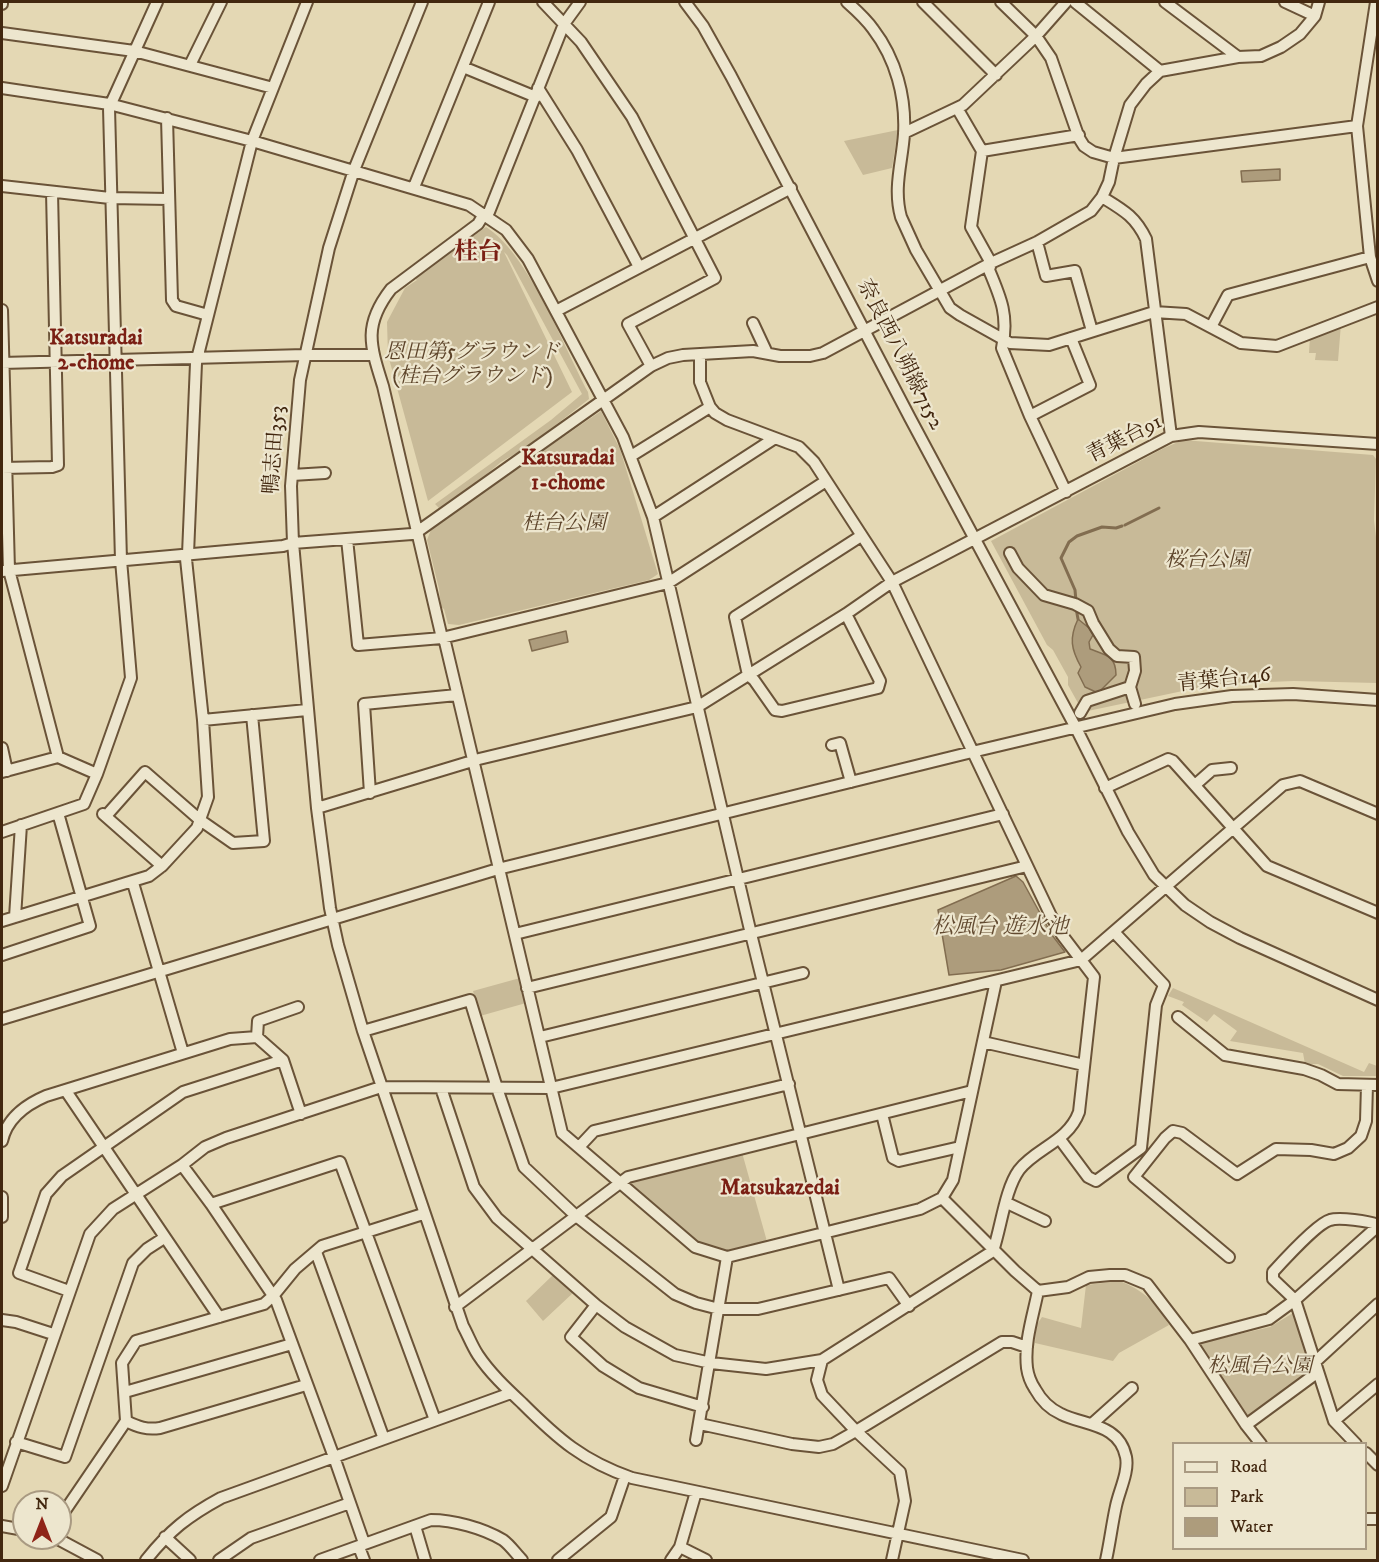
<!DOCTYPE html>
<meta charset="utf-8">
<style>
body{margin:0}
#map{position:relative;width:1379px;height:1562px;overflow:hidden;background:#e4d8b4;font-family:"IM FELL DW Pica",serif}
canvas{display:block}
.frame{position:absolute;inset:0;border:3px solid #42270f;pointer-events:none}
.legend{position:absolute;left:1172px;top:1442px;width:195px;height:108px;box-sizing:border-box;background:#ede6ce;border:2px solid #a99a82;margin:0;padding:8px 10px;list-style:none;font-size:18px;color:#42270f}
.legend li{display:flex;align-items:center;gap:12px;height:30px}
.legend b{width:30px;border:2px solid #a99a82}
.north{position:absolute;left:12px;top:1490px;width:60px;height:60px;box-sizing:border-box;background:#ede6ce;border:2px solid #a99a82;border-radius:50%;rotate:0deg;font-size:16px;font-weight:700;line-height:24px;text-align:center;color:#42270f}
.north::after{content:'';display:block;margin:auto;width:21px;height:27px;background:#8f2418;clip-path:polygon(50% 0,100% 100%,50% 72%,0 100%)}
</style>
<div id="map">
<canvas width="1379" height="1562"></canvas>
<div class="frame"></div>
<ul class="legend">
<li><b style="height:8px;background:#ede6ce"></b>Road</li>
<li><b style="height:16px;background:#c8ba98"></b>Park</li>
<li><b style="height:16px;background:#ad9c7c"></b>Water</li>
</ul>
<div class="north">N</div>
</div>
<script>
const ctx = document.querySelector('canvas').getContext('2d');
ctx.lineJoin = 'round';
function fillPath(path, color) { ctx.fillStyle = color; ctx.fill(path, 'evenodd'); }
function trace(path, color, width, dash) { ctx.strokeStyle = color; ctx.lineWidth = width; ctx.lineCap = dash ? 'butt' : 'round'; ctx.setLineDash(dash || []); ctx.stroke(path); }
function drawText(font, color, halo, rows, align = 'center') {
  ctx.font = font + ' "IM FELL DW Pica","Noto Serif JP",serif'; ctx.lineWidth = 4.5; ctx.setLineDash([]); ctx.textBaseline = 'middle'; ctx.strokeStyle = halo; ctx.fillStyle = color; for (const [text, x, y, turn = 0] of rows) {
    ctx.save(); ctx.translate(x, y); ctx.rotate((+turn || 0) * Math.PI / 180); ctx.textAlign = isNaN(turn) ? turn : align; if (halo) ctx.strokeText(text, 0, 0); ctx.fillText(text, 0, 0); ctx.restore();
  }
}
fillPath(new Path2D(`
 M898 130 892 168 863 175 844 141Z
 M486 227C528 253 564 347 588 392L589 399 529 446 501 462 481 479 439 508 435 504 551 420 582 394 507 255 504 252 572 392 428 501 388 355 387 322 405 288 417 280 414 278Z
 M1341 324 1338 361 1315 360 1316 353H1309L1310 336Z
 M601 411 620 449 658 574 649 580 459 625 448 624 444 609 441 607 439 589 427 540 432 527Z
 M1183 440 1373 455 1376 459 1374 520 1378 554 1377 683 1294 681 1216 684 1083 712 1068 685V677L1053 650 1047 645 991 541 1164 448Z
 M520 978 526 1003 480 1016 473 991Z
 M1173 988 1364 1072 1369 1063 1377 1066V1076H1343L1318 1064H1305L1303 1053 1230 1041 1237 1031 1214 1014 1207 1022 1182 1005 1184 1002 1168 996Z
 M741 1149 768 1245 727 1257 695 1247 620 1182Z
 M553 1275 574 1292 543 1321 526 1301Z
 M1120 1281C1144 1291 1156 1302 1169 1325L1119 1353 1113 1361 1035 1343 1036 1326 1042 1317 1081 1328 1086 1285Z
 M1298 1310 1314 1375 1246 1425 1197 1344 1270 1327Z`), '#c8ba98');
const water = new Path2D(`
 M1280 169V180L1242 182 1241 171Z
 M1078 619 1089 628 1093 635 1089 642 1090 649C1106 655 1116 656 1116 675L1098 693 1085 687 1078 673 1081 667C1071 649 1069 638 1078 619Z
 M566 631 568 642 532 651 529 640Z
 M1016 876 1023 882 1052 935 1065 952 1001 970 949 975 938 910Z`);
fillPath(water, '#ad9c7c');
trace(water, '#826d50', 1.5);
trace(new Path2D(`
 M1125 525 1159 508
 M1076 601 1075 590 1061 558 1069 542 1077 536 1102 527 1116 528 1122 526
 M1076 608 1078 619`), '#826d50', 3);
const minor = new Path2D(`
 M422 2 354 170 329 248 300 380 291 486 293 543 317 808 330 908 338 945 363 1031 463 1326C468 1335 472 1346 478 1355 490 1373 506 1388 522 1403 558 1439 583 1461 632 1478L1023 1560
 M543 2 581 42 632 117 715 278 628 324 651 366
 M580 2 564 24 489 212 484 214 478 224 391 289C363 325 370 345 383 386L442 638 445 642 562 1133 695 1247 727 1257 920 1209 942 1198 953 1180 996 981
 M685 2 703 26 731 76 910 418 1076 728 1128 832 1154 875 1185 905 1210 922 1240 938 1378 1000
 M847 2C856 10 866 19 873 29 896 59 906 97 904 134 902 163 893 188 901 217L916 250 950 308 960 315 1010 343 1049 345 1154 312 1186 314 1241 343 1277 346 1378 307
 M923 2 996 75
 M1001 2 1036 36 1051 58 1079 138 1084 146 1093 152 1114 158 1357 126
 M1075 2 1160 71
 M1165 2 1238 57
 M1285 2 1315 16
 M1376 2 1357 126 1370 257 1378 281
 M2 4V2
 M2 33 134 51 273 88
 M190 65 221 2
 M463 67 536 97
 M2 88 109 104 252 141 469 205 506 230 528 259 623 437 653 517 751 934 839 1290
 M538 88 577 150 639 267
 M957 108 982 151 971 227 991 263 989 270C1001 298 1009 317 1002 348L1030 416 1066 492
 M167 118 172 300 176 306 208 315
 M904 133 963 105 1036 36 1066 2
 M982 151 1079 135
 M2 186 110 198 169 199
 M414 187 489 2
 M1102 197C1123 210 1135 216 1146 239L1171 436
 M1037 242 1046 276 1075 271 1092 331
 M2 310 9 570 58 757
 M556 311 791 188
 M753 323 767 353
 M1211 327 1228 295 1370 257
 M700 356V382L710 407 715 413 727 420 799 447 814 462 892 582 1051 916 1062 935 1094 977 1079 1112C1068 1142 1036 1148 1019 1170 1005 1189 1001 1228 993 1251L822 1360 817 1380 822 1395 856 1431 900 1472 905 1501 892 1560
 M2 363 305 355H373
 M1030 416 1090 385 1071 338
 M631 456 710 407
 M2 468 52 467 58 465 52 192
 M292 475 325 473
 M653 517 775 438
 M347 539 358 645 442 638 668 583 826 481
 M1010 553 1018 568 1044 595 1075 604 1088 611 1093 623 1109 649 1117 656 1134 657 1135 671 1130 687 1087 701 1080 713
 M2 571 283 546 293 543 412 534 417 532 651 366 668 358 683 355 753 351 780 356H810L823 353 991 263 1037 242 1091 211 1102 197 1109 182 1114 158 1130 105 1146 84 1160 71 1238 57 1261 56 1281 47 1300 34 1315 16 1319 2
 M846 614 880 681 878 688 782 711 775 710 754 680 748 675 735 617 861 536
 M1130 687 1135 704
 M203 720 307 710
 M832 745 840 743 851 782
 M2 748 7 771
 M2 772 58 757 97 774
 M1195 785 1212 770 1231 768
 M1105 788 1168 759 1173 761 1267 866 1378 913
 M370 793 364 704 457 695
 M317 808 479 759 697 707 846 614 892 582 1171 436 1199 432 1378 444
 M103 814 162 866
 M106 816 145 772 200 820 233 843 264 841 252 715
 M2 832 84 804 97 774 131 678 121 560 109 108 157 2
 M133 883 183 1053
 M15 917 21 825
 M2 921 149 876 162 866 197 828 208 797 203 720 186 559 188 554 196 363 252 141 307 2
 M515 934 1003 814
 M2 955 90 926 58 813
 M527 988 1027 866
 M1178 1017 1225 1055 1304 1069 1321 1075 1338 1084 1378 1085
 M2 1019 498 869 972 752 1175 704 1232 696 1293 694 1378 700
 M363 1031 470 1000 497 1088 524 1167 575 1215 675 1294 696 1303 719 1309H758L889 1278 909 1306
 M257 1037 258 1021 298 1007
 M540 1037 803 973
 M983 1042 1084 1065
 M441 1088 474 1187 497 1218 596 1305 625 1327 675 1355 711 1363 766 1369 822 1360
 M66 1091 219 1317
 M882 1114 893 1158 899 1161 960 1147
 M1059 1138 1088 1177 1096 1181 1141 1148 1156 1005 1164 985 1114 932
 M2 1141C7 1118 25 1105 46 1096L230 1039 257 1037 283 1060 301 1114
 M579 1147 594 1131 789 1084
 M182 1165 211 1204 276 1300 334 1457 364 1543
 M2 1197V1217
 M942 1198 1015 1271 1038 1291 1068 1287 1089 1277 1110 1275H1125L1147 1284 1190 1340 1246 1425 1261 1444
 M1007 1203 1045 1221
 M211 1204 340 1162 435 1420
 M316 1252 384 1439
 M1229 1257 1134 1177 1165 1138 1173 1131 1182 1133 1237 1174 1276 1149 1311 1150 1334 1154 1348 1148 1361 1136 1366 1121 1367 1085
 M69 1291 19 1273 46 1194 62 1176 183 1092 283 1060
 M1038 1291C1033 1316 1024 1342 1027 1368 1028 1375 1031 1383 1035 1389 1041 1400 1050 1409 1061 1414 1085 1426 1119 1423 1126 1457 1129 1472 1119 1491 1116 1506 1112 1524 1110 1542 1106 1560
 M596 1305 571 1337 603 1366 639 1388 703 1407
 M455 1307 628 1177 972 1091
 M2 1320 16 1322 53 1334
 M1190 1340 1269 1319 1295 1300 1378 1226
 M125 1392 292 1344
 M126 1421C138 1427 147 1430 160 1428L306 1385
 M1334 1421 1378 1384
 M1093 1423 1132 1388
 M700 1424 792 1444 819 1447 833 1444 856 1431 1002 1342H1012L1027 1347
 M1246 1425 1314 1375 1315 1362 1378 1304
 M696 1440 727 1257
 M16 1442 65 1457 133 1263 147 1249 164 1238
 M1356 1444 1334 1421 1295 1300 1273 1279V1272C1283 1261 1318 1223 1330 1220 1339 1217 1369 1221 1378 1225
 M1366 1453 1378 1465
 M2 1486 90 1234 113 1209 182 1165 205 1147 226 1138 381 1087 551 1088 1081 960 1283 785 1300 781 1378 814
 M60 1518 126 1421 122 1363 136 1341 264 1304 273 1296 295 1269 322 1246 423 1214
 M1366 1519H1378
 M2 1526 24 1530
 M415 1526 425 1560
 M165 1537 190 1560
 M56 1538 97 1560
 M359 1547 364 1560
 M680 1547 706 1560
 M146 1560C170 1530 188 1516 221 1498L511 1393
 M219 1560 251 1538 350 1503
 M320 1560 431 1520C453 1520 483 1528 503 1540 510 1545 516 1554 522 1560
 M558 1560 611 1517 625 1476
 M671 1560 680 1547 696 1492`);
trace(minor, '#6a5338', 14);
trace(minor, '#ede6ce', 10);
drawText('italic 21px', '#5d442a', '#ede6ce', [
 ["恩田第5グラウンド",472,354],
 ["(桂台グラウンド)",472,378],
 ["桂台公園",564,525],
 ["桜台公園",1207,562],
 ["松風台公園",1260,1368]
]);
drawText('21px', '#42270f', '#ede6ce', [
 ["奈良西八朔線7152",899,355,63],
 ["青葉台91",1125,440,-27],
 ["鴨志田353",276,450,-86],
 ["青葉台146",1224,681,-6]
]);
drawText('bold 22px', '#7a1f14', '#ede6ce', [
 ["Katsuradai",96,339],
 ["2-chome",96,364],
 ["Katsuradai",568,459],
 ["1-chome",568,484],
 ["Matsukazedai",780,1189]
]);
drawText('italic 22px', '#624a30', '#ede6ce', [
 ["松風台 遊水池",1000,928]
]);
drawText('bold 24px', '#7a1f14', '#ede6ce', [
 ["桂台",478,254]
]);
</script>
